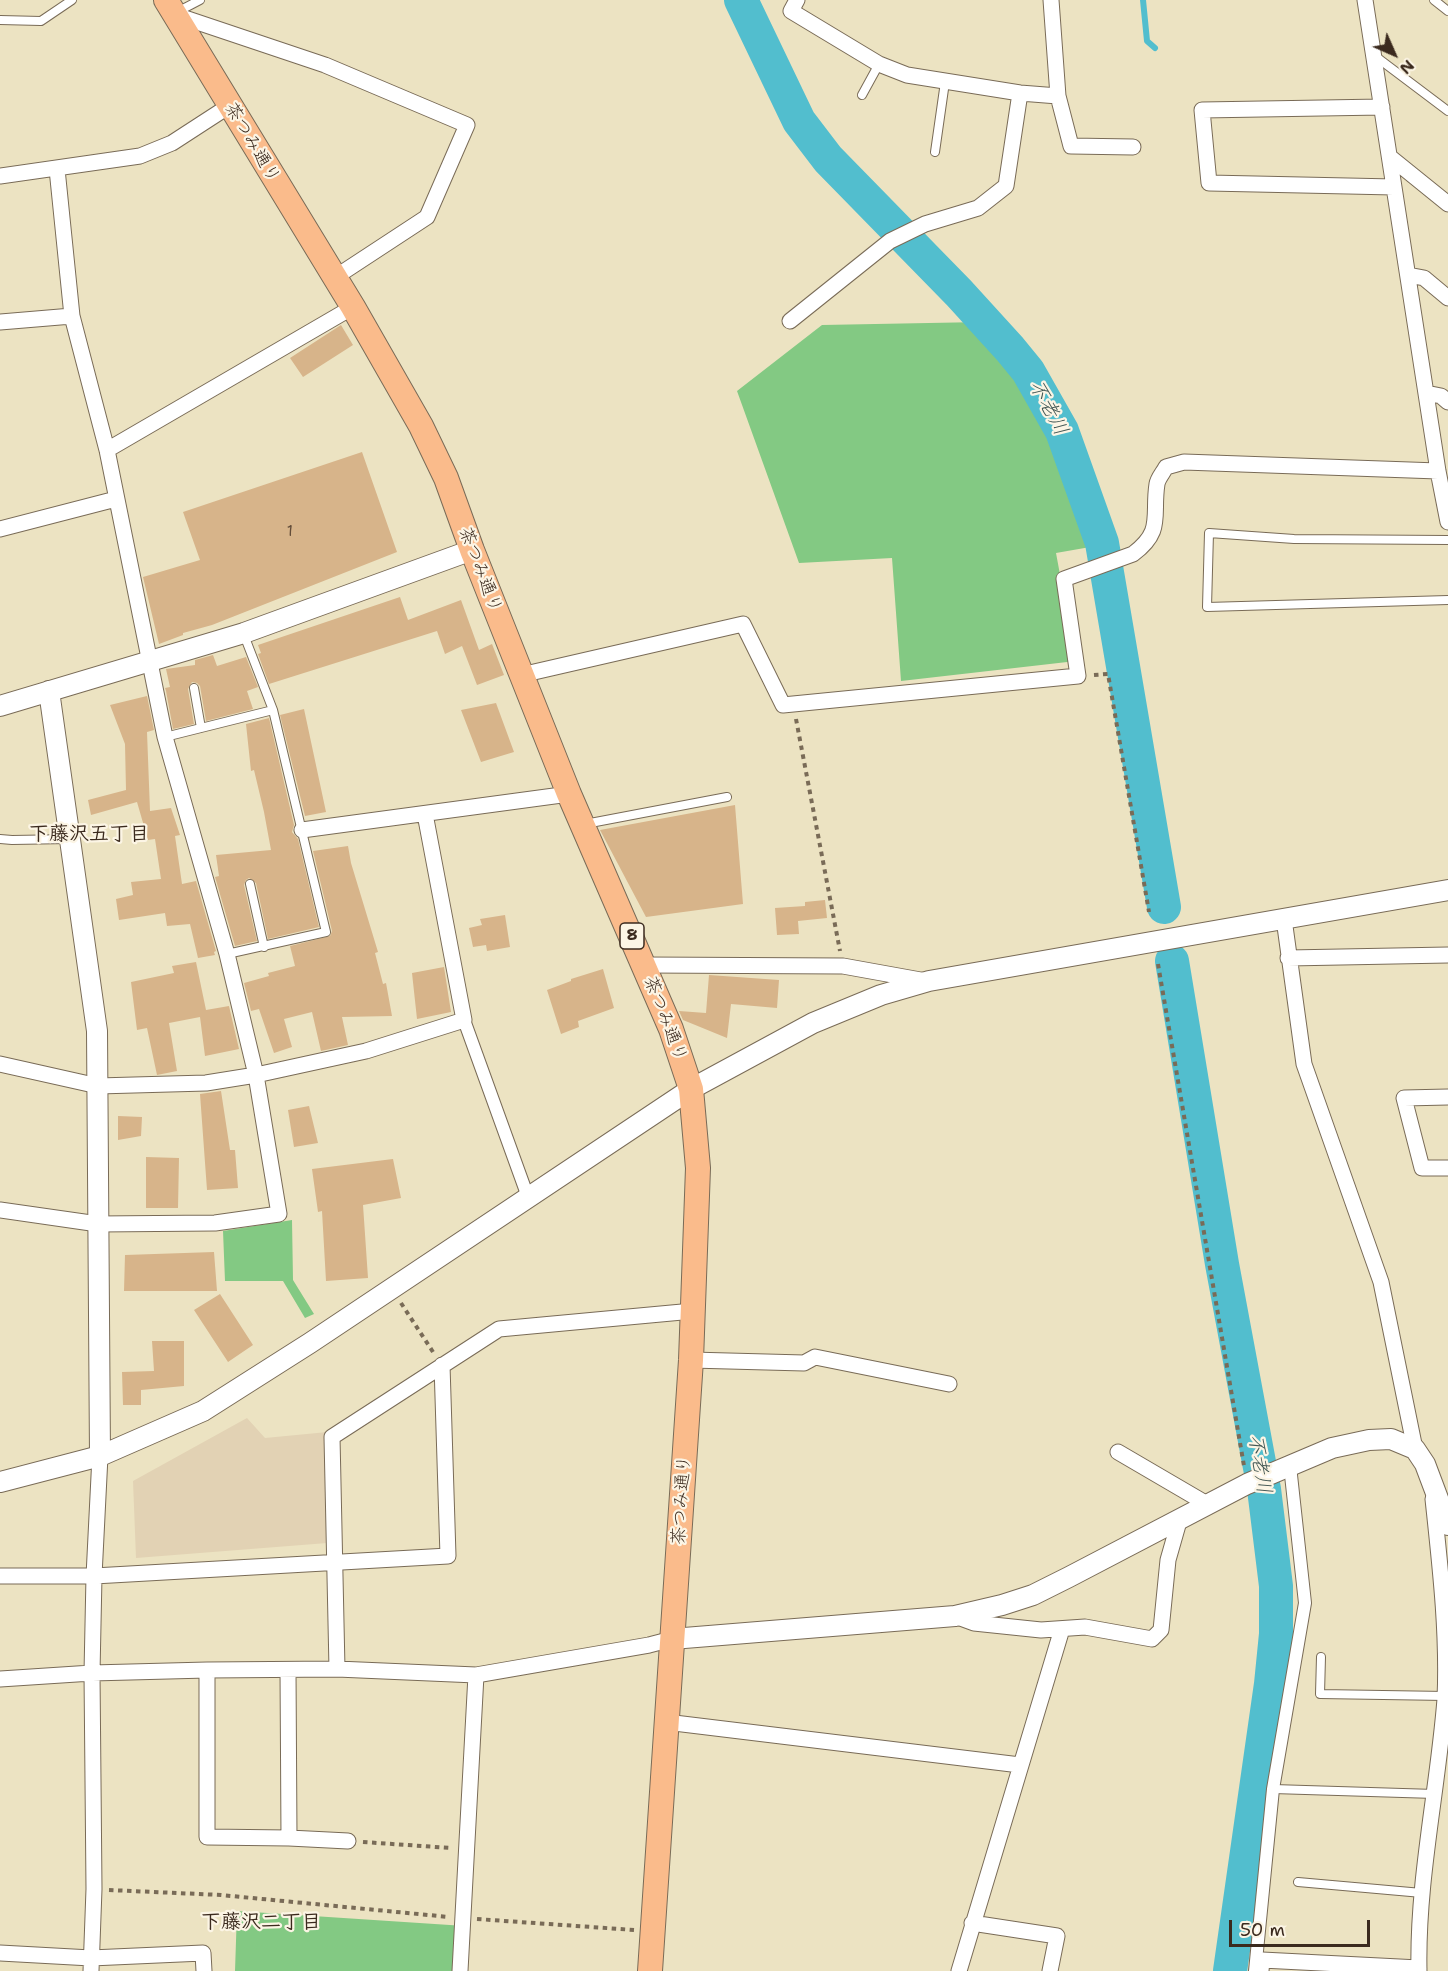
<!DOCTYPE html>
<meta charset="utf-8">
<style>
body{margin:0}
#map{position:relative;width:1448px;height:1971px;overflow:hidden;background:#ece3c2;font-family:"Shantell Sans",sans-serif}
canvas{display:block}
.north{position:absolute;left:1364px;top:24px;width:60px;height:60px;-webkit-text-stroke:4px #fcf5e5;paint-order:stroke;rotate:135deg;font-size:16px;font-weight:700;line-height:24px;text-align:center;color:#3b2a1e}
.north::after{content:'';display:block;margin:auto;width:21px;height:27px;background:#3b2a1e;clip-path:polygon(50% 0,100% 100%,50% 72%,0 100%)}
.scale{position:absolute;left:1229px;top:1920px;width:141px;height:27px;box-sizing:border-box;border:3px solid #3b2a1e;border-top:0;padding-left:8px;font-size:18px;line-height:21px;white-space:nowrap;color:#3b2a1e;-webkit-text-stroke:4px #fcf5e5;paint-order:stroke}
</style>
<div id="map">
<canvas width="1448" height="1971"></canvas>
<div class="north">N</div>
<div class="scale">50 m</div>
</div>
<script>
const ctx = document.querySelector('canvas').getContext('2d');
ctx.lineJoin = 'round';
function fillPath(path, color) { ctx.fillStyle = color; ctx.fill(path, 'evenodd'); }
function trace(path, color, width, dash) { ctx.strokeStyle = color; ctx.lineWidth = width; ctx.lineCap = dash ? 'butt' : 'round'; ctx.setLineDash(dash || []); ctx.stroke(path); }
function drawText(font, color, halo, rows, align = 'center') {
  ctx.font = font + ' "Shantell Sans","Klee One",sans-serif'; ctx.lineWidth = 4.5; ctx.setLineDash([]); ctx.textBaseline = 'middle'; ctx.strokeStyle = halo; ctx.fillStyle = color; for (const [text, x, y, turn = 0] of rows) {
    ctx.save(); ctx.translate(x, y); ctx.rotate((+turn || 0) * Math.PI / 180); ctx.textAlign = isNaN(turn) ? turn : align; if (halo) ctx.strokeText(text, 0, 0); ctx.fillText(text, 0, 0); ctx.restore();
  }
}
fillPath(new Path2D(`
 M247 1418 265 1438 338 1431 340 1542 136 1558 133 1481Z`), '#e2d2b4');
fillPath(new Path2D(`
 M982 322 1063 441 1096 546 1056 553 1076 661 901 681 892 558 799 563 737 391 822 325Z
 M292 1220 293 1280 314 1314 305 1318 283 1281H225L223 1231Z
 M237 1911 465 1926 457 1971H235Z`), '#83c983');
trace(new Path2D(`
 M1143 0 1147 41 1155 48`), '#52bece', 6);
trace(new Path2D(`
 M741 0 799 121 828 159 959 293 1010 349 1028 371 1062 431 1102 543 1164 907
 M1172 961 1222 1264 1264 1489 1276 1586V1634L1271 1684 1230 1971`), '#52bece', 34);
fillPath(new Path2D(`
 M341 325 353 345 303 377 290 358Z
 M362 452 397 552 212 625 183 633V635L159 644 143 577 200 560 183 512Z
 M400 597 408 620 461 600 479 650 492 644 504 675 477 685 462 646 445 654 437 631 269 684 258 654 261 653 258 645Z
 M213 655 217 666 246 657 258 687 247 691 253 709 206 721 200 686 197 683 192 682 188 689 194 724 173 729 166 691 165 688 170 687 166 669 195 665V660Z
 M147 696 154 730 147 732 150 811 171 808 180 835 175 836 182 884 196 881 216 951 214 952 215 955 198 958 190 924 167 926 165 913 119 920 116 899 133 895 131 882 161 879 155 839 148 840 137 802 91 815 88 800 126 790 125 744 110 705Z
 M496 703 514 752 481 762 461 710Z
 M304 709 326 812 305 816 280 715Z
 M269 718 294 825 292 832 298 839 319 927 268 939 256 883 249 878 246 880 244 885 257 941 235 946 215 877 219 876 216 855 271 850 264 812 254 770 251 771 246 724Z
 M735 805 743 904 646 917 600 830Z
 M348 846 351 863 378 952 375 953 383 984 386 983 392 1016 342 1017 348 1045 321 1051 312 1012 284 1019 292 1047 274 1053 259 1009 251 1011 244 983 269 976 268 973 295 966 290 946 330 936 332 931 313 851Z
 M825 900 827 918 798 921 799 934 777 935 775 908 805 906V902Z
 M505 915 510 947 487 951 486 945 473 947 469 928 482 925 480 919Z
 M196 962 206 1010 229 1006 239 1049 205 1056 200 1017 169 1023 177 1071 157 1075 147 1028 137 1030 131 982 174 973 172 966Z
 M444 967 451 1012 417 1019 412 973Z
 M603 969 614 1008 578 1021 579 1027 561 1034 547 990 571 981V979Z
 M709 975 779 980 777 1008 731 1004 727 1038 683 1020 679 1011 706 1013Z
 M221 1091 230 1150H235L238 1188 207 1190 200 1094Z
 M309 1106 318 1143 294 1147 288 1110Z
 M118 1116 142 1117 141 1136 118 1140Z
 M146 1157 179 1158 178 1208H146Z
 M393 1159 401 1198 363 1205 368 1278 326 1281 322 1211 318 1212 312 1169Z
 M214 1252 217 1291H124L125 1255Z
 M220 1294 253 1345 228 1362 194 1310Z
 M152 1341H184V1386L141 1390V1405H123L122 1372 154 1371Z`), '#d7b48a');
const service = new Path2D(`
 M1434 0 1448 11
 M177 12 200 0
 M0 20 41 21 72 0
 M1375 56 1448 111
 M862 95 879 64
 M935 152 945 82
 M1448 540 1294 539 1209 533 1207 607 1448 600
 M194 688 201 728
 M165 737 273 710
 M585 824 727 797
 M0 839 12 840 70 839
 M250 884 264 947
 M227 954 326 932 273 710 244 635
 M1321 1657 1320 1694 1446 1696
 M1273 1789 1435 1794
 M1298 1882 1422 1893`);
const pedestrian = new Path2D(`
 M464 1020 528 1197
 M1255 1971 1273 1789 1305 1603 1290 1466`);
const minor = new Path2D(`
 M797 0 791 11 879 64 907 75 1020 93 1058 96
 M1051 0 1058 96 1071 146 1133 147
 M1365 0 1438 471 1448 522
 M173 14 325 65 467 125 427 217 334 278
 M1382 107 1202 110 1209 183 1394 187
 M1390 157 1448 204
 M0 176 140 156 172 143 229 106
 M1408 275 1424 278 1448 298
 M790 321 890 241 925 224 978 208 1006 186 1020 93
 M0 322 72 316
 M1426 393 1441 396 1448 402
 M107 450 353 307
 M0 529 116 499
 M521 675 743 624 783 705 1078 676 1064 579 1133 554C1164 531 1152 516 1157 484 1158 478 1163 473 1166 467L1184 462 1438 471
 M302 830 569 794
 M1284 919 1304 1064 1381 1282 1415 1449
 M1288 958 1448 955
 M645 965 843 966 926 981
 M0 1064 98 1086 206 1083 256 1075 366 1051 464 1020 425 814
 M1448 1097 1404 1098 1422 1168H1448
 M0 1210 98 1224 215 1223 279 1214 256 1075 227 954 165 737 107 450 72 316 57 169
 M691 1360 804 1363 815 1357 949 1384
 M1118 1452 1207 1504
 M0 1576H94L448 1556 442 1365
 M955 1616 974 1623 1041 1630 1085 1627 1152 1639 1161 1630 1168 1560 1180 1518
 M337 1669 332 1437 499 1329 693 1311
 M207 1670V1837L289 1838 288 1670
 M0 1679 92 1673 207 1670 337 1669 476 1675 649 1645 672 1639
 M666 1722 1020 1765
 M289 1838 348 1841
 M972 1923 1057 1936 1050 1971
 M0 1953 91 1958 203 1953 204 1971
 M91 1971 94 1889 92 1673 94 1576 100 1456
 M460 1971 476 1675
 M959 1971 1062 1629
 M1261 1971 1262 1960 1419 1968
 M1419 1971C1417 1880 1438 1789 1445 1699 1448 1633 1440 1565 1433 1499`);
const tertiary = new Path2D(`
 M49 691 97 1031 100 1456
 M0 706 244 633 472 550
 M0 1482 100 1456 203 1411 310 1343 691 1089 813 1023 881 995 929 981 1448 890
 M672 1639 955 1616 1002 1605 1033 1595 1069 1577 1247 1484 1332 1448 1369 1440 1391 1439 1415 1449 1425 1464 1448 1525`);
const primary = new Path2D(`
 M166 0 353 307 421 426 446 478 472 550 569 794 671 1029 691 1089 698 1168 691 1360 650 1971`);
trace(service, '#796b57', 10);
trace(pedestrian, '#796b57', 14);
trace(minor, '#796b57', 17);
trace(tertiary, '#796b57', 22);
trace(primary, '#796b57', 26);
trace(new Path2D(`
 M1094 675 1108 674 1149 912
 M796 719 840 951
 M1158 964 1244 1466
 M401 1303 433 1352
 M363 1842 451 1848
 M109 1890 221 1895 449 1917
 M477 1919 634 1930`), '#796b57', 4, [4.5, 4.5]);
trace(service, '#fff', 8);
trace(pedestrian, '#fff', 12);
trace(minor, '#fff', 15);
trace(tertiary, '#fff', 20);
trace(primary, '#fabb8b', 24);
drawText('15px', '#624c39', null, [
 ["1",290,532]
]);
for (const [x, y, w] of [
 [632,936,24]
]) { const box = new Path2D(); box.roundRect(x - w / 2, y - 13, w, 26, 4.5); ctx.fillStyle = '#fcf5e5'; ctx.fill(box); trace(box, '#3b2a1e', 1.5); }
drawText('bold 16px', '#3b2a1e', null, [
 ["8",632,936]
]);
drawText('18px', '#3b2a1e', '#fcf5e5', [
 ["茶つみ通り",252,143,59],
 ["茶つみ通り",480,570,69],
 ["茶つみ通り",665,1019,69],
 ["茶つみ通り",682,1500,-86]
]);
drawText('italic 20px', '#425653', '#fcf5e5', [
 ["不老川",1048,408,62],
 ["不老川",1259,1464,81]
]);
drawText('bold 20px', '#3b2a1e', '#fcf5e5', [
 ["下藤沢五丁目",89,835],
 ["下藤沢二丁目",261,1923]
]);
</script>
